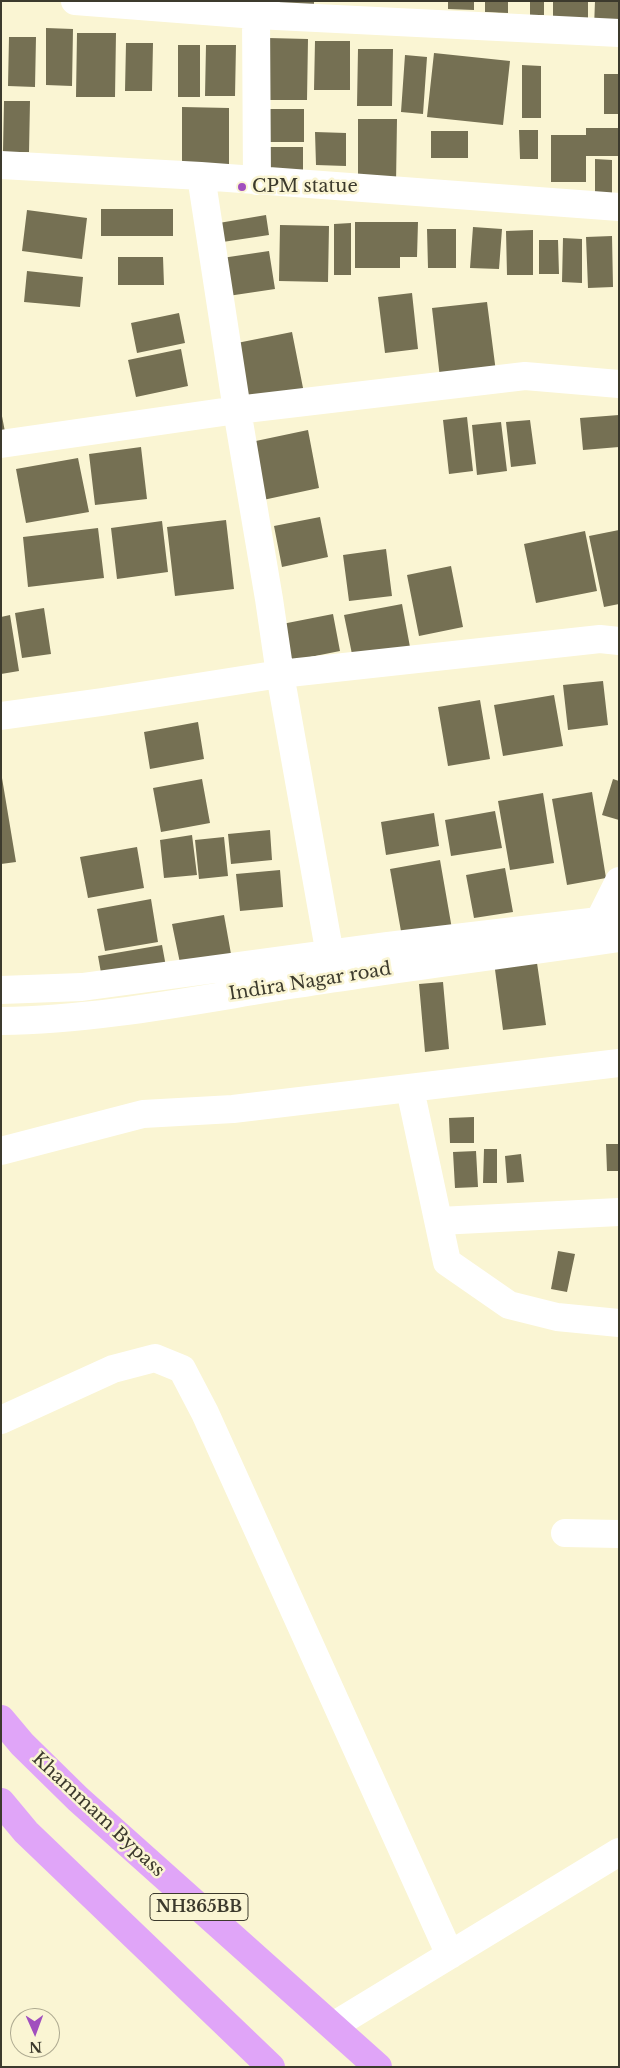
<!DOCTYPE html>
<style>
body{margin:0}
#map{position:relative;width:620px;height:2068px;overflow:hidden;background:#faf5d3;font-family:"Libre Baskerville",serif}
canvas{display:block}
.frame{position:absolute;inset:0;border:2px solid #3c3a2d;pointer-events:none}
.north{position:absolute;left:10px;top:2008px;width:50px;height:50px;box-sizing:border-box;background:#faf5d3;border:1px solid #aeaa91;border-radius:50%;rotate:178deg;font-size:14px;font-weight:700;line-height:20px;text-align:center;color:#3c3a2d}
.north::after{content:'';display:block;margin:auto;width:18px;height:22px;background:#a14fbe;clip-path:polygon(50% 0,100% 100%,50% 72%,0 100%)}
</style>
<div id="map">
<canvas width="620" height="2068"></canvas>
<div class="frame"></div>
<div class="north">N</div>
</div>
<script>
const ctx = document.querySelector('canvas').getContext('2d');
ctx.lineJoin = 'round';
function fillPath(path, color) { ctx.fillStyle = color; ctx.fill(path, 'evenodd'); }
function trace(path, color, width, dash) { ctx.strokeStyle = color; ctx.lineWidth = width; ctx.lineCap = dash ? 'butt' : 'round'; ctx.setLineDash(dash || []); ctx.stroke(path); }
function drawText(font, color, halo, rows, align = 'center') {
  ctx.font = font + ' "Libre Baskerville",serif'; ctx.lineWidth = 5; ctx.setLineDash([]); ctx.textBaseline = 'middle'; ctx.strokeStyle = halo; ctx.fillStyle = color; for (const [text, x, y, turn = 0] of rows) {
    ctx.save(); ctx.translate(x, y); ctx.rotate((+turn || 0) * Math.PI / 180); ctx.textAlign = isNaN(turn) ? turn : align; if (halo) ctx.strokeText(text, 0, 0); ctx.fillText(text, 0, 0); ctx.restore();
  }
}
fillPath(new Path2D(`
 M280 1H314V10L279 9Z
 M448 1H474V10L448 9Z
 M485 1H508V13L485 12Z
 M530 1H544V15H530Z
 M553 1H588V23L553 22Z
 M595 1H619V29L594 28Z
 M46 28 73 29 72 86 46 85Z
 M77 33H116L115 97H76Z
 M9 37H36L35 87 8 86Z
 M268 38 308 39 307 100H267Z
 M315 41H350V90H314Z
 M126 43H153L152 91H125Z
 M178 45H200V97H178Z
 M206 45H236L235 96H205Z
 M358 49H393L392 106H357Z
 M434 53 510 61 503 125 427 117Z
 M405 55 427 57 423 114 401 112Z
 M522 65 541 66V118H522Z
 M604 74H619V114H604Z
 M4 101H30L29 152H3Z
 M182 107 229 108V172H182Z
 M267 109H304V142H267Z
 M358 119H397L396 184H358Z
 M586 128H618V156H586V182H551V135H586Z
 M519 130H538V159H520Z
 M431 131H468V158H431Z
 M315 132 346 133V166L316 165Z
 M267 147H303V181H267Z
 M595 159 612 160V194H595Z
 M101 209H173V236H101Z
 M27 210 87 218 82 259 22 251Z
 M266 215 269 235 216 243 213 224Z
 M355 222H418L417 257H400V268H355Z
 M351 223V275H334V224Z
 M280 225 329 226 328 282 279 281Z
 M473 227 502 229 499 269 470 268Z
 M427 229H456V268H428Z
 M533 230V275H507L506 231Z
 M612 236 613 287 588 288 586 237Z
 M563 238 582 239V283L562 282Z
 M539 240H558L559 274H539Z
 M269 251 275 289 228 296 222 258Z
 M118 257H163L164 285H118Z
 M27 271 83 277 80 307 24 302Z
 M412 293 418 349 385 353 378 297Z
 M487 302 496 372 440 378 432 308Z
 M179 313 185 343 137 353 131 323Z
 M292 332 304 393 245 405 232 344Z
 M181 349 188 386 136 397 128 360Z
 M1 411 6 437H1Z
 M619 415V447L583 450 580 418Z
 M467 417 473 471 449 474 443 420Z
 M530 420 536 464 511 467 506 422Z
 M501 422 507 471 477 475 472 425Z
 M308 430 319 488 263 500 251 442Z
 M141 447 147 499 95 505 89 454Z
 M78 458 89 512 26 523 16 469Z
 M320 517 328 557 282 567 274 526Z
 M226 520 234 589 175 596 167 527Z
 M162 521 168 572 117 579 111 528Z
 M98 528 104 578 28 587 23 537Z
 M619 530V604L604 607 589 536Z
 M585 531 597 591 536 603 524 544Z
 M386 549 392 596 349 601 343 555Z
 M451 566 463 627 419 636 407 575Z
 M402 604 410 647 353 659 344 615Z
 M44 608 51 654 22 658 15 613Z
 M333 614 340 651 285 662 277 625Z
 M10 615 19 671 1 674V617Z
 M603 681 608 725 568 730 563 685Z
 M554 695 563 746 503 756 494 705Z
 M480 700 490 759 448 766 438 707Z
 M198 722 204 759 150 769 144 732Z
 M1 772 16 862 1 864Z
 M202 779 210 823 161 832 153 788Z
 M613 779 619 781V820L602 815Z
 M592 792 606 878 567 885 552 799Z
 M543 793 554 863 510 870 498 801Z
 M495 811 502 848 451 856 445 820Z
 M434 813 439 846 386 855 381 822Z
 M270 830 272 860 231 864 228 834Z
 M192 835 197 875 164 878 160 840Z
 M224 837 228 876 199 879 195 840Z
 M137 847 144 888 88 898 80 857Z
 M440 860 452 929 402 937 390 869Z
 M505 868 513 912 474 918 466 875Z
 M280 870 283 907 240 911 236 874Z
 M151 899 158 942 105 951 97 909Z
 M224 915 231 954 180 963 172 924Z
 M162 945 167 972 103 984 98 956Z
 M536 956 546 1025 503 1030 494 962Z
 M443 982 449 1049 425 1052 419 984Z
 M474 1117V1143H450L449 1118Z
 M606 1144H619V1171H607Z
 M484 1149H497V1183H483Z
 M476 1151 478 1187 455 1188 453 1152Z
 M521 1154 524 1182 507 1183 505 1156Z
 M558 1251 575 1254 567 1292 551 1289Z`), '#757053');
trace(new Path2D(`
 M75 1 256 15 619 33
 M1 165 201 176 619 207
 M201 176 237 410 269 599 280 674 330 955
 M257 181 256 15 258 1
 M1 444 237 410 525 376 619 384
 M1 716 102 702 280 674 600 639 619 641
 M599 921 619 881
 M410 1089 447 1262 509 1305 557 1317 619 1323
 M1 1151 143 1114 233 1109 619 1063
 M439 1221 619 1212
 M1 1420 113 1369 155 1358 182 1369 205 1413 450 1955
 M565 1533 619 1534
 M333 2026 619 1852`), '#fff', 28);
trace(new Path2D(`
 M1 990 82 987 386 946 599 921 619 917
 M1 1021C100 1020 200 999 297 984 404 967 512 954 619 938`), '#fff', 28);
trace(new Path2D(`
 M1 1719 22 1744 78 1799 378 2067
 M1 1802 26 1832 271 2067`), '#e0a5f8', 28);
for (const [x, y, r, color] of [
 [242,187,5,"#a14fbe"]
]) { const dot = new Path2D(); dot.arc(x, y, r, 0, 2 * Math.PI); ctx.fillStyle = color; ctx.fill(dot); trace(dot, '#faf5d3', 2); }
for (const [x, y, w] of [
 [199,1907,98]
]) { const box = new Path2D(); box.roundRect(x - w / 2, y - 13.5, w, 27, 4); ctx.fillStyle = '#faf5d3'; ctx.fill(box); trace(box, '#3c3a2d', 1); }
drawText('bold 16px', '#3c3a2d', null, [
 ["NH365BB",199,1907]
]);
drawText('18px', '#3c3a2d', '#faf5d3', [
 ["CPM statue",252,187]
], 'left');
drawText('18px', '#3c3a2d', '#faf5d3', [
 ["Indira Nagar road",310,982,-9],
 ["Khammam Bypass",98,1815,43]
]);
</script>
